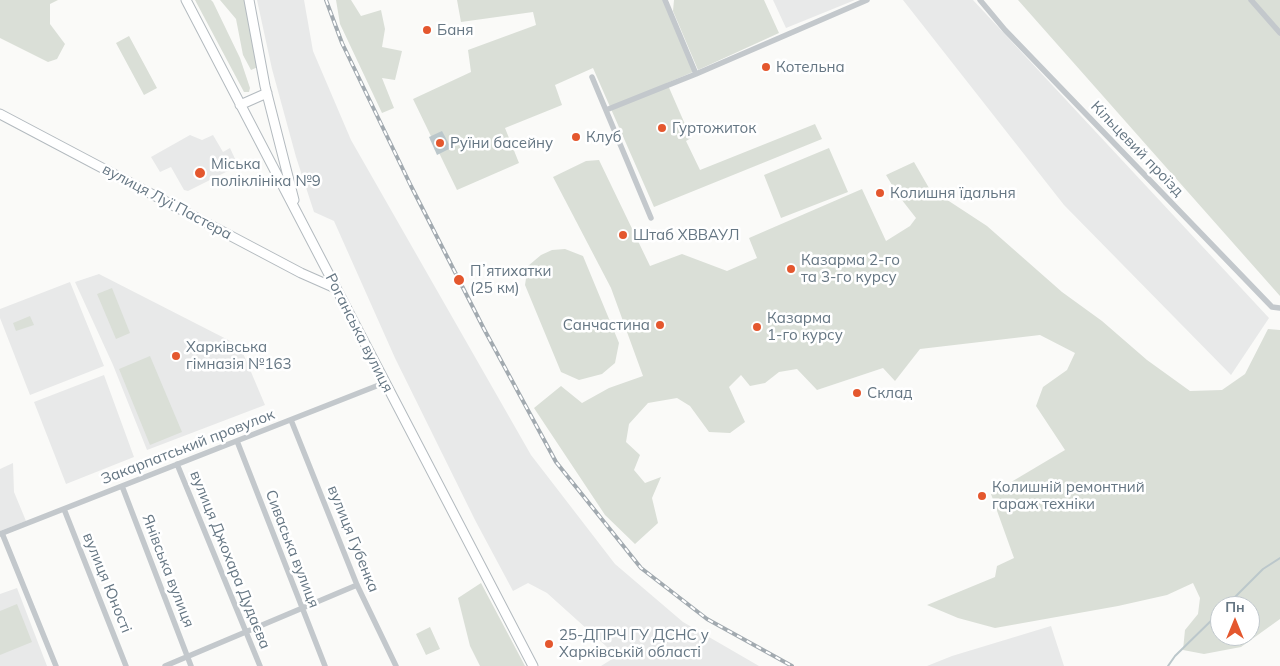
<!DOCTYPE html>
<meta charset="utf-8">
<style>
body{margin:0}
#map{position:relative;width:1280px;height:666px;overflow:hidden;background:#fafaf8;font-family:Mulish,sans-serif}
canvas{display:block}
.north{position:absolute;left:1210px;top:596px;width:50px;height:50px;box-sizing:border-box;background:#fff;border:1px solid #c1c8cd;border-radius:50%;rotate:0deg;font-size:14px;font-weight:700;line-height:20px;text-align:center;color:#657683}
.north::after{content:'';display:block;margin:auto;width:18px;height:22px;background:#e4572e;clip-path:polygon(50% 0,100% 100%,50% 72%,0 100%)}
</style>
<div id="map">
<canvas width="1280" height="666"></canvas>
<div class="north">Пн</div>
</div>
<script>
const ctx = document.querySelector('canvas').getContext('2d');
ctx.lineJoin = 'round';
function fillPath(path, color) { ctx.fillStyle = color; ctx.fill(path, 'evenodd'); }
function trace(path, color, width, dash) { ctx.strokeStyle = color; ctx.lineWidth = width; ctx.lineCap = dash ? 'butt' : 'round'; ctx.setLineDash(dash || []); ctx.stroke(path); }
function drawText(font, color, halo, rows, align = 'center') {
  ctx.font = font + ' Mulish,sans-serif'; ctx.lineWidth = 5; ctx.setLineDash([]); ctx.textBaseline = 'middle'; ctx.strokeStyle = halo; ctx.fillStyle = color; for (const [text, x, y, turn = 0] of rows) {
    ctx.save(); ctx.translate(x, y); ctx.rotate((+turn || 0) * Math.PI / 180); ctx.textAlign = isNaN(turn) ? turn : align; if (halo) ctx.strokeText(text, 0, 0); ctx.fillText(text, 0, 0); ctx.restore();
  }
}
fillPath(new Path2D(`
 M257 0H304L313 51 351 140 531 455 615 564 683 622 759 666H601L617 656 547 593 528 583 513 591 475 520 395 358 334 221 314 212 296 157 272 69Z
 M773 0H855L786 28Z
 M903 0H973L1269 318 1231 375 1064 205Z
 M190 135 202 140 213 135 223 152 230 148 236 161 230 170 188 191 184 190 171 167 160 172 151 157Z
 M99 274 240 346 265 405 147 450 113 365 75 282Z
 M70 282 104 366 30 395 0 318V309Z
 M104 375 134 457 66 484 34 402Z
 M13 463 14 492 26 521 0 531V469Z
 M17 588 47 666H0V594Z
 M1051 626 1064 666H927L952 656Z`), '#e8e9e9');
fillPath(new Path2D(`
 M0 0H58L50 4V24L65 44 57 59 48 62 0 38Z
 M195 0H211L213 2 240 58 250 88 249 92H244Z
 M220 0H246L258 67 251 70 243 55 236 19Z
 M336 0H351L361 16 381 10 385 29 382 47 402 51 395 80 382 78 394 108 382 113 340 24Z
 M457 0H663L693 72 667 83 691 138 686 141 700 170 815 124 822 139 654 207 593 68 555 85 562 105 505 128 519 163 457 190 413 99 471 72 468 50 536 25 533 12 461 22Z
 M674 0H764L779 33 698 70 673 11Z
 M1018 0H1280V296Z
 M129 36 157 88 144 95 116 43Z
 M829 148 848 192 781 218 764 175Z
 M599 160 650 266 682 254 727 271 757 258 749 238 862 189 886 241 910 226 916 218 898 195 886 175 914 162 929 188 987 226 1062 292 1102 321 1147 360 1190 391 1222 390 1245 374 1268 329 1280 330V619L1241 647 1204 654 1183 650 1185 630 1198 614 1200 598 1193 583 1167 595 1118 606 995 628 958 618 927 605 995 577 997 566 1014 558 991 494 1065 450 1036 406 1043 387 1067 370 1075 353 1040 335 920 349 895 381 883 368 817 390 797 369 779 372 765 383 750 386 741 375 729 387 745 422 730 433 709 432 690 406 677 398 648 403 629 424 626 442 640 455 634 470 645 483 661 477 652 498 658 523 635 544 605 515 534 408 561 386 582 403 609 388 643 376 611 288 553 177 586 161ZM1220 606H1250V636H1220Z
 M565 249 583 256 619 343 615 363 602 374 579 380 561 372 525 285 528 266 541 255 552 250Z
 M112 288 130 333 116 339 97 294Z
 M30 316 34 325 16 331 13 323Z
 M150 356 182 432 150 445 119 369Z
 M481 583 525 666H480L470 646 458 598Z
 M17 604 32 642 0 655V611Z
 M430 627 440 649 426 655 416 634Z`), '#dadfd7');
fillPath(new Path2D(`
 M442 131 451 148 437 155 429 137Z`), '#bbc7cb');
trace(new Path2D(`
 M1226 606 1263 569 1280 558
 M1168 666 1175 656 1220 612`), '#bbc7cb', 2);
const secondary = new Path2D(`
 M186 0 533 666
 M249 0 265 86 294 200
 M240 105 267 93
 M0 114 301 273 335 288`);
trace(secondary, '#b3babf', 11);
trace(new Path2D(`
 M665 0 696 74
 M980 0 1005 30 1272 307 1280 308
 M1251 0 1280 33
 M592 77 651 218
 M606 110 696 74 867 0
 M291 420 357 585 396 666
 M237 441 325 666
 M177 464 260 666
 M122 486 191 666
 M64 509 126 666
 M2 533 56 666
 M0 534 384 383
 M165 666 357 585`), '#c3c8cc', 5.5);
trace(secondary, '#fff', 9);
const rail = new Path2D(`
 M326 0 342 43 411 186 484 329 556 462 641 568 707 619 792 666`);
trace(rail, '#a2aab0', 4);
trace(rail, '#fff', 2, [5.5]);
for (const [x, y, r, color] of [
 [427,30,5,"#e4572e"],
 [766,67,5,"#e4572e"],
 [662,128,5,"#e4572e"],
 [576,137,5,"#e4572e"],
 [440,143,5,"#e4572e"],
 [200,173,6,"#e4572e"],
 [880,193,5,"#e4572e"],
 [623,235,5,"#e4572e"],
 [791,269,5,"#e4572e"],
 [459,280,6,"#e4572e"],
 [660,325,5,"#e4572e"],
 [757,327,5,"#e4572e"],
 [176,356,5,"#e4572e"],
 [857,393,5,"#e4572e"],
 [982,496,5,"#e4572e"],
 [549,644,5,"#e4572e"]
]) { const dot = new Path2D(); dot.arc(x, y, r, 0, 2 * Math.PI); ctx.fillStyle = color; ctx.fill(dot); trace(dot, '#fff', 2); }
drawText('15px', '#657683', '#fff', [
 ["Баня",437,30],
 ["Котельна",776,67],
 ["Гуртожиток",672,128],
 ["Клуб",586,137],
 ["Руїни басейну",450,143],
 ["Міська",211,164],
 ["поліклініка №9",211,181],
 ["Колишня їдальня",890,193],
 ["Штаб ХВВАУЛ",633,235],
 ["Казарма 2-го",801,260],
 ["та 3-го курсу",801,277],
 ["Пʼятихатки",470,271],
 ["(25 км)",470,288],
 ["Казарма",767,318],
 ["1-го курсу",767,335],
 ["Санчастина",650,325,"right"],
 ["Харківська",186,347],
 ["гімназія №163",186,364],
 ["Склад",867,393],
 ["Колишній ремонтний",992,487],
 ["гараж техніки",992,504],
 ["25-ДПРЧ ГУ ДСНС у",559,635],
 ["Харківській області",559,652]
], 'left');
drawText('15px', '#657683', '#fff', [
 ["Кільцевий проїзд",1137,149,46],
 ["вулиця Луї Пастера",167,202,28],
 ["Роганська вулиця",359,333,63],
 ["Закарпатський провулок",188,447,-21],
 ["вулиця Губенка",353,539,68],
 ["Сиваська вулиця",292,549,69],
 ["вулиця Джохара Дудаєва",230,560,68],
 ["Янівська вулиця",168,571,69],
 ["вулиця Юності",107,583,68]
]);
</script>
